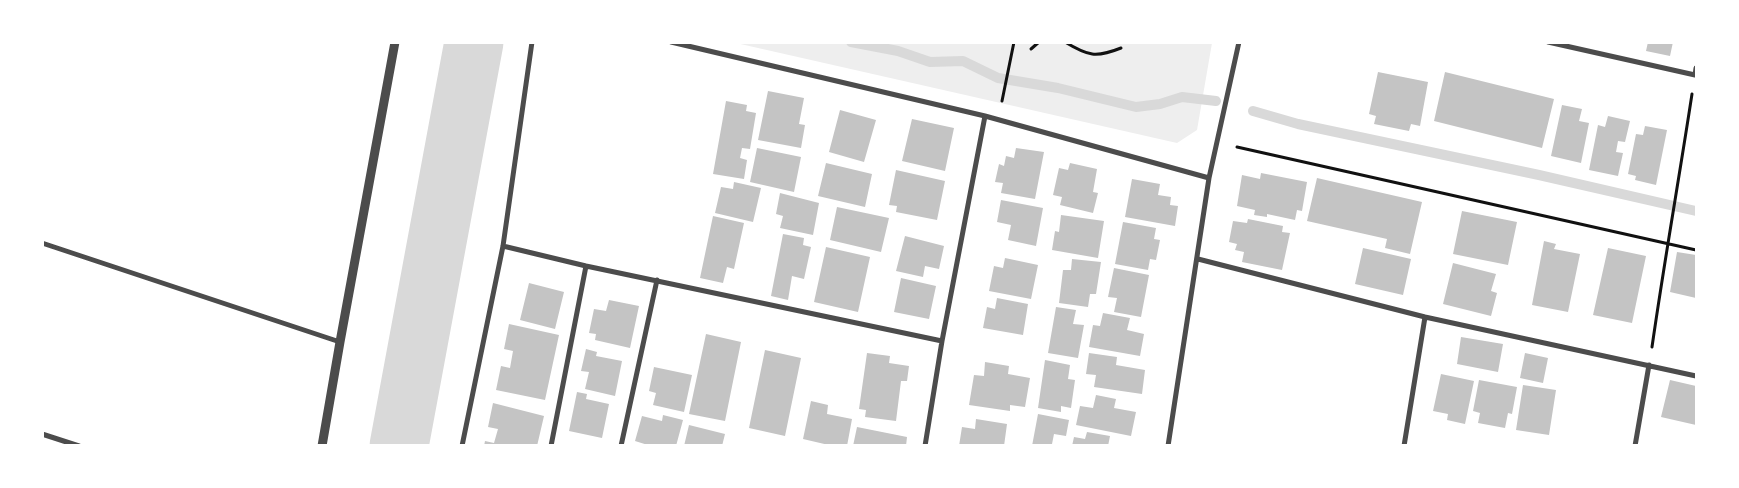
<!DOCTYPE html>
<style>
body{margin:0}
#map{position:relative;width:1739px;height:488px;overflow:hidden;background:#fff;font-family:"Nunito Sans",sans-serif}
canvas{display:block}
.frame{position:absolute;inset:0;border:44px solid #fff;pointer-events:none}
</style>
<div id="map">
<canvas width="1739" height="488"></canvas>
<div class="frame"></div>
</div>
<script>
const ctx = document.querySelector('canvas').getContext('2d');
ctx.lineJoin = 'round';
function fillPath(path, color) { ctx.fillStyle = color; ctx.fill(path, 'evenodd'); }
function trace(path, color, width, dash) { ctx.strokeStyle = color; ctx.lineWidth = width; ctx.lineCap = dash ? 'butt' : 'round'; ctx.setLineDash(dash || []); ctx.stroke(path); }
fillPath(new Path2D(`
 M736 43H1212L1197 130 1177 143Z`), '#eee');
trace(new Path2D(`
 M851 42 898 51 930 62 963 61 998 78 1058 88 1136 107 1160 104 1182 97 1216 101
 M1253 111 1298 124 1539 175 1696 211`), '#d9d9d9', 10);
trace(new Path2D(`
 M399 446 474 42`), '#d9d9d9', 59);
fillPath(new Path2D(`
 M1648 42H1673L1670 56 1646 51Z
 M1378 72 1428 82 1420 126 1411 124 1409 131 1374 124 1376 116 1369 114Z
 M1445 72 1554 99 1542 148 1434 121Z
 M768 91 804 98 799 124 805 125 801 148 758 140Z
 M726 101 747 105 746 111 756 113 750 149 742 148 740 158 747 160 744 179 713 174Z
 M1562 105 1582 109 1579 121 1589 123 1581 163 1551 156Z
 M840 110 876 120 864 162 829 152Z
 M1608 116 1630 121 1625 142 1618 141 1616 152 1623 153 1618 176 1589 170 1598 125 1605 127Z
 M912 119 954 128 945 171 902 161Z
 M1645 126 1667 130 1656 185 1635 180 1636 176 1628 174 1636 134 1643 135Z
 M757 148 801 157 794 192 750 182Z
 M1016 148 1044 152 1035 199 1001 193 1003 183 995 182 999 164 1004 166 1006 156 1014 158Z
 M826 163 872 174 865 207 818 196Z
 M1070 163 1097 169 1093 192 1098 193 1093 213 1060 205 1062 197 1053 195 1059 168 1068 170Z
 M896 170 945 181 937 220 896 212 897 206 889 205Z
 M1261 173 1307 182 1302 211 1297 210 1295 220 1267 214V217L1254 215 1255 210 1237 206 1242 175 1260 179Z
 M1317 178 1422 202 1410 254 1385 248 1387 239 1307 221Z
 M1132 179 1160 184 1158 195 1171 197 1170 205 1178 206 1175 226 1125 217Z
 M734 182 761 188 753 222 715 213 721 187 733 189Z
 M780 193 819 203 813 235 780 228 783 216 776 214Z
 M1001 200 1043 208 1036 246 1008 240 1011 225 997 222Z
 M837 207 889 218 881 252 830 240Z
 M1462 211 1517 222 1508 265 1453 254Z
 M1061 215 1104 221 1098 258 1052 250 1055 231 1059 232Z
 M713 216 744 223 734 269 727 267 723 283 700 278Z
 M1248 219 1283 226 1282 232 1290 233 1282 270 1242 262 1244 252 1235 250 1237 244 1229 242 1233 221 1247 223Z
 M1123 222 1156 228 1154 239 1160 240 1156 260 1150 259 1148 270 1115 264Z
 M783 234 804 238 803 245 811 247 804 279 792 276 788 300 771 296Z
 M905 236 944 246 939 269 925 266 923 277 896 271Z
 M1544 241 1556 244 1554 249 1580 254 1568 312 1532 305Z
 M826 247 870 257 858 312 814 302Z
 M1363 248 1411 259 1403 295 1355 284Z
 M1608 248 1646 256 1632 323 1593 315Z
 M1677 252 1696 255V298L1670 292Z
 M1005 258 1038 265 1031 299 989 291 994 266 1003 268Z
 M1072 259 1101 262 1096 294H1090L1088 307 1059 303 1063 270H1071Z
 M1453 263 1496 274 1491 291 1497 293 1491 316 1443 304Z
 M1114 268 1149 275 1141 317 1114 312 1117 298 1108 297Z
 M901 278 936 286 929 319 894 312Z
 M529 283 564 292 555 329 520 320Z
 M997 298 1028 304 1023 335 983 328 987 307 995 309Z
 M609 300 639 306 630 348 595 340 596 334 589 333 594 309 606 311Z
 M1056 307 1076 310 1073 324 1084 325 1078 358 1048 353Z
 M1103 313 1130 318 1127 330 1144 334 1140 356 1089 347 1093 325 1100 326Z
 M509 324 559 335 545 400 496 390 501 366 510 368 513 351 504 349Z
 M706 334 741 342 725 421 689 414Z
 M1461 337 1503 344 1498 372 1457 364Z
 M586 349 597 352 596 356 622 361 615 396 585 389 589 372 581 371Z
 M765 350 801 358 785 436 749 428Z
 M867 353 890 356 889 363 909 366 907 381H901L896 421 865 417 866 410 859 409Z
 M1089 353 1117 357 1116 365 1145 370 1142 394 1094 387 1096 375 1086 374Z
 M1525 353 1548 358 1543 383 1520 378Z
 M1045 360 1070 365 1068 379 1075 380 1071 408 1061 406V412L1038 408Z
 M985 362 1009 366 1008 374 1030 378 1025 407 1010 405V411L969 405 974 375 984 376Z
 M654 367 692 375 684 412 653 405 656 393 649 391Z
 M1441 374 1474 381 1465 424 1447 420 1448 414 1433 411Z
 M1479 380 1517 387 1512 414 1508 413 1505 428 1478 423 1480 413 1473 411Z
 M1670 380 1696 386V425L1661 417Z
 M1523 385 1556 390 1549 435 1516 430Z
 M577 392 587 394 586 399 609 404 602 438 569 431Z
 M1096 395 1116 399 1114 408 1136 412 1131 436 1076 425 1080 406 1093 408Z
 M811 401 828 405 827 414 852 419 847 446H833L803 439Z
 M493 403 544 416 537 446H484L485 441 494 443 498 429 488 427Z
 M1038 414 1069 420 1066 436 1054 434 1052 444 1056 446H1032Z
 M663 415 683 420 676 446H651L635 441 642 416 662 421Z
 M976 419 1007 424 1004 446H959L962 427 975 429Z
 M689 425 725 434 722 446H684Z
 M857 427 907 437 906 446H853Z
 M1087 432 1110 436 1108 446H1072L1074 437 1085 439Z`), '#c4c4c4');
trace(new Path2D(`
 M1065 42C1088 56 1096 58 1121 48
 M1031 49 1039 42
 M1002 101 1014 42
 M1237 147 1696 250
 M1652 347C1664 263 1679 179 1692 94`), '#111', 3);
trace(new Path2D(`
 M671 42 985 116 1209 178
 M1548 42 1695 75 1696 68
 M42 243 340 342
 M503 246 586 266 942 341
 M1198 259 1425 317 1696 376
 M42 434 79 446
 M462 446 503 246 532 42
 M551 446 586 266
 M621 446 657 280
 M925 446 942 341 985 116
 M1168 446 1209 178 1239 42
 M1404 446 1425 317
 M1635 446 1649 365`), '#4c4c4c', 5);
trace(new Path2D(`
 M322 446 340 342 395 42`), '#4c4c4c', 9);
</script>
